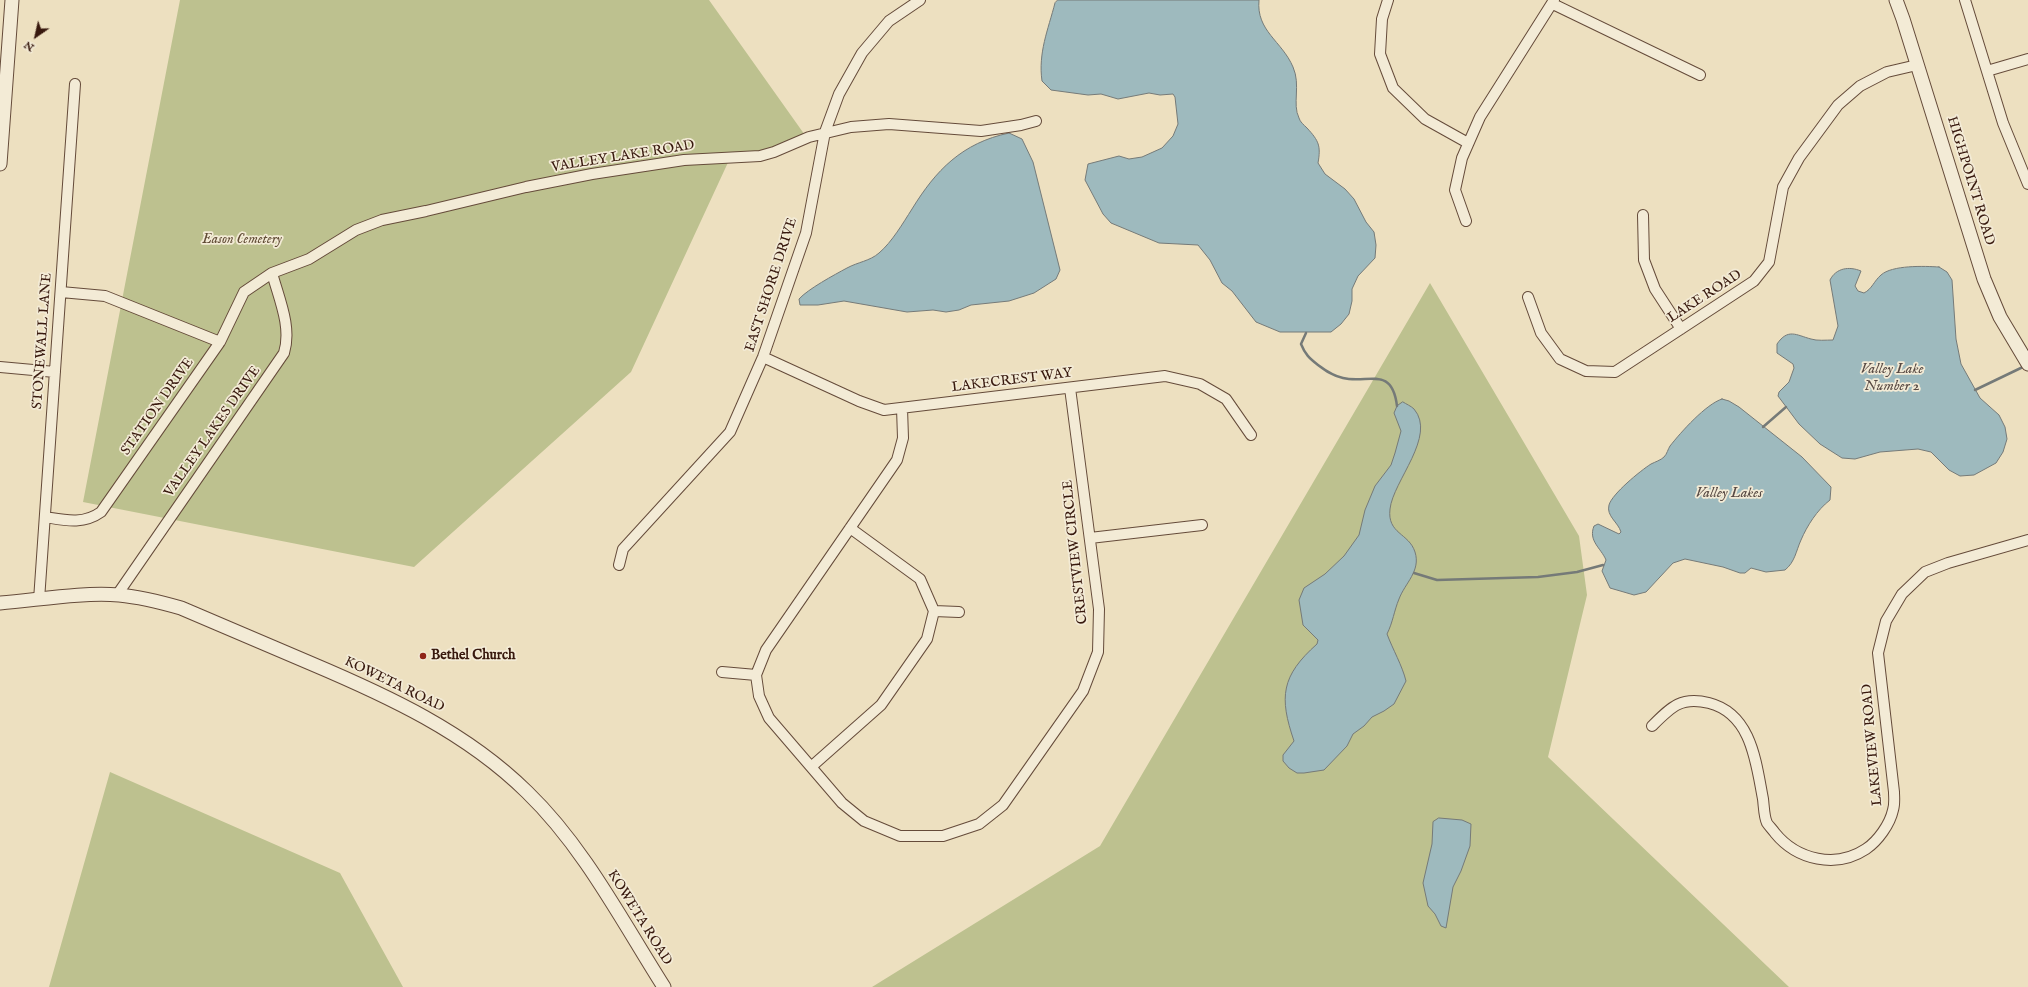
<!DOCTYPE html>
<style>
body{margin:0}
#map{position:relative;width:2028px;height:987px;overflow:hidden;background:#ede0c0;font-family:"IM FELL English",serif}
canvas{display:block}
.north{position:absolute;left:16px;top:16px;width:40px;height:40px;-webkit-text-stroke:3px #f3ebd6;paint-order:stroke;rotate:214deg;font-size:11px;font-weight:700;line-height:16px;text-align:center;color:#38190e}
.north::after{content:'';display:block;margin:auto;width:14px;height:18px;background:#38190e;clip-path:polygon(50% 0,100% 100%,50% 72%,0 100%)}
</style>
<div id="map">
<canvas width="2028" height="987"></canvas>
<div class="north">N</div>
</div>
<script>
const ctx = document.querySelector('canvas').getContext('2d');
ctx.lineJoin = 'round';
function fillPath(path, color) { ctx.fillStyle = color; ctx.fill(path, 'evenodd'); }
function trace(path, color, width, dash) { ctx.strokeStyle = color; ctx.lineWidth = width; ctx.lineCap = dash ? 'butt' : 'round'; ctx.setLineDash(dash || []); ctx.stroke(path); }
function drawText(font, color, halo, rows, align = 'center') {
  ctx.font = font + ' "IM FELL English",serif'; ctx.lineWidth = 3.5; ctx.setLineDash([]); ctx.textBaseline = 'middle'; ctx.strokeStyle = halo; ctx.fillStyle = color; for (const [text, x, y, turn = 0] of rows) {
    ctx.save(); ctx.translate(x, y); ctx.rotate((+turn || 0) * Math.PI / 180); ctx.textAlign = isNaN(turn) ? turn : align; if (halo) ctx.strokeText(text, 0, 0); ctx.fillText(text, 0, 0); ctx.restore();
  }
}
fillPath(new Path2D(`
 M180 0H709L807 138 784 152 731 156 631 372 414 567 83 502Z
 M1430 283 1579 536 1587 595 1548 757 1789 987H872L1100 846Z
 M110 772 340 873 403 987H49Z`), '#bdc18f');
const water = new Path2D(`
 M1058 0H1259C1256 31 1282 41 1293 67 1301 85 1292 104 1299 118 1300 122 1304 125 1307 128 1319 141 1321 146 1318 163L1325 174 1345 189 1354 199 1366 222 1374 232 1376 245 1375 258 1358 276 1352 289V301L1349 314 1341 324 1331 332H1280L1256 322 1232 291 1222 283 1210 260 1198 245 1159 243 1111 223 1103 214 1085 180 1088 164 1119 156 1129 159 1142 157 1162 148 1173 136 1178 124 1175 97 1173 94 1160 95 1149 93 1118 99 1101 94 1088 95 1051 90 1042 81C1038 53 1048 30 1055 3Z
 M1009 133 1022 139 1033 162 1060 270 1056 279 1034 293 1009 301 971 305 959 310 946 312 933 310 907 312 844 301 818 305H800L799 299C808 289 834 275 847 268 858 262 870 261 879 253 892 242 903 223 912 209 936 170 962 143 1009 133Z
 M1939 267 1947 272 1952 280 1956 339 1961 364 1980 398 1999 415 2005 427 2007 439 2003 452 1996 463 1974 475 1960 476 1949 470 1931 452 1918 449 1880 452 1855 459 1842 458 1820 444 1799 424 1778 396 1779 392 1789 382 1794 368 1793 364 1777 353V344C1788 328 1796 335 1811 339 1817 341 1826 340 1833 340L1838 326 1830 280C1836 268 1849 266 1861 271L1855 286 1858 291 1864 293C1872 289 1874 281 1881 275 1892 265 1924 266 1939 267Z
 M1722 399 1729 401 1739 407 1802 457 1831 487 1830 500C1817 510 1807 526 1801 540 1796 551 1795 562 1785 570L1766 572 1751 568 1745 573H1740L1723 567 1685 559 1673 563 1646 592 1634 595 1610 588 1602 571 1606 560C1601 548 1588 541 1594 526L1598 524 1619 534 1621 532C1618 522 1606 516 1609 505 1612 494 1640 471 1651 464 1655 462 1661 460 1664 457 1667 454 1668 449 1670 446 1681 432 1706 404 1722 399Z
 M1403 402C1406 404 1411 406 1414 409 1437 436 1393 481 1390 509 1387 534 1409 533 1415 552 1421 571 1405 583 1399 599 1394 611 1393 622 1387 634 1393 650 1402 665 1406 681L1394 704 1384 711 1372 717 1364 726 1353 734 1347 746 1324 770 1304 773H1297L1289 768 1283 761V755L1294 741C1279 697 1281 676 1317 644L1318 640 1303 625 1299 600 1304 588 1325 574 1344 556 1359 535 1365 510 1375 486 1391 465 1395 453 1401 431 1394 413 1397 406Z
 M1439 818 1462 820 1471 824 1470 846 1461 871 1453 887 1446 928 1441 926 1435 914 1428 906 1423 883 1432 844 1433 822Z`);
fillPath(water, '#9ebabe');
trace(water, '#757a78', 1);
trace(new Path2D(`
 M1306 333 1301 344C1305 354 1309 358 1318 365 1326 371 1333 376 1343 378 1368 384 1392 365 1397 406
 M1975 390 2025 366
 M1763 427 1786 407
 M1414 573 1437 580 1538 577 1577 572 1603 565`), '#757a78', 2.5);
const minor = new Path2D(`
 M1388 0 1382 19 1380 54 1393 88 1425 119 1468 143
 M1965 0 2003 123 2028 184
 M1553 4 1700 75
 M1987 71 2028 59
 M1643 215 1644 260 1655 289 1681 329
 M1466 221 1455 190 1462 158 1480 117 1554 0
 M61 292 105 296 220 342
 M1528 297 1541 333 1560 359 1586 371 1615 372 1754 281 1769 262 1783 187 1799 158 1838 105 1860 86 1887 72 1917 65
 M763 357 859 401 884 410 1165 376 1200 384 1226 399 1251 435
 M0 367 55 372
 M902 408 903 438 897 460 766 650 756 675 759 696 769 718 842 803 864 821 900 836H943L979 824 1003 805 1083 691 1098 652 1099 609 1070 388
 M45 517C64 520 83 525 101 512L220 342 244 292 272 273 309 259 356 230 382 220 426 211 526 187 592 174 684 160 760 156 774 152 809 137 851 127 889 124 981 131 1021 125 1036 121
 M1090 538 1202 525
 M619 565 623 549 730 432 763 357 806 233 825 132 839 94 862 53 889 21 920 0
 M117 595 284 353C292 327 279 299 272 273
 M39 600 75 84
 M934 611 959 612
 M722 672 756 675
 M1652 726C1671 707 1681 696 1709 703 1752 714 1756 763 1763 799 1764 807 1764 817 1767 823 1769 826 1773 830 1775 833 1797 860 1836 869 1866 849 1878 841 1890 824 1893 810 1895 804 1894 797 1894 792L1878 653 1886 621 1902 594 1925 572 1948 563 2028 540
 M811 767 881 705 927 639 934 611 920 579 850 528`);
const tertiary = new Path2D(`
 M1896 0 1903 19 1984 279 2000 317 2028 364
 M0 164 12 0
 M0 603C38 600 81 592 119 595 140 597 160 602 181 608 224 626 267 645 310 663 388 696 466 732 527 792 584 847 622 921 664 987`);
trace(minor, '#654b3a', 12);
trace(tertiary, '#654b3a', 15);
trace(minor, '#f3ebd6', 10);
trace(tertiary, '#f3ebd6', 13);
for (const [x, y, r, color] of [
 [423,656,4,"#8f2418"]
]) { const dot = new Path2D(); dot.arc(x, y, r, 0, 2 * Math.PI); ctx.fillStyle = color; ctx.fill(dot); trace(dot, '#f3ebd6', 1.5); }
drawText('14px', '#38190e', '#f3ebd6', [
 ["VALLEY LAKE ROAD",623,157,-9],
 ["HIGHPOINT ROAD",1970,181,73],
 ["EAST SHORE DRIVE",772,285,-72],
 ["LAKE ROAD",1705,297,-33],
 ["STONEWALL LANE",43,341,-86],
 ["LAKECREST WAY",1012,381,-7],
 ["STATION DRIVE",158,407,-55],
 ["VALLEY LAKES DRIVE",213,432,-55],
 ["CRESTVIEW CIRCLE",1076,552,-96],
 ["KOWETA ROAD",394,685,26],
 ["LAKEVIEW ROAD",1873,745,-95],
 ["KOWETA ROAD",639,918,58]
]);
drawText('italic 14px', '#604b35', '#f3ebd6', [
 ["Eason Cemetery",242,240]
]);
drawText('bold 14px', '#38190e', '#f3ebd6', [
 ["Bethel Church",431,656]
], 'left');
drawText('italic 15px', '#574943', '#f3ebd6', [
 ["Valley Lake",1892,370],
 ["Number 2",1892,387],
 ["Valley Lakes",1729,494]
]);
</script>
